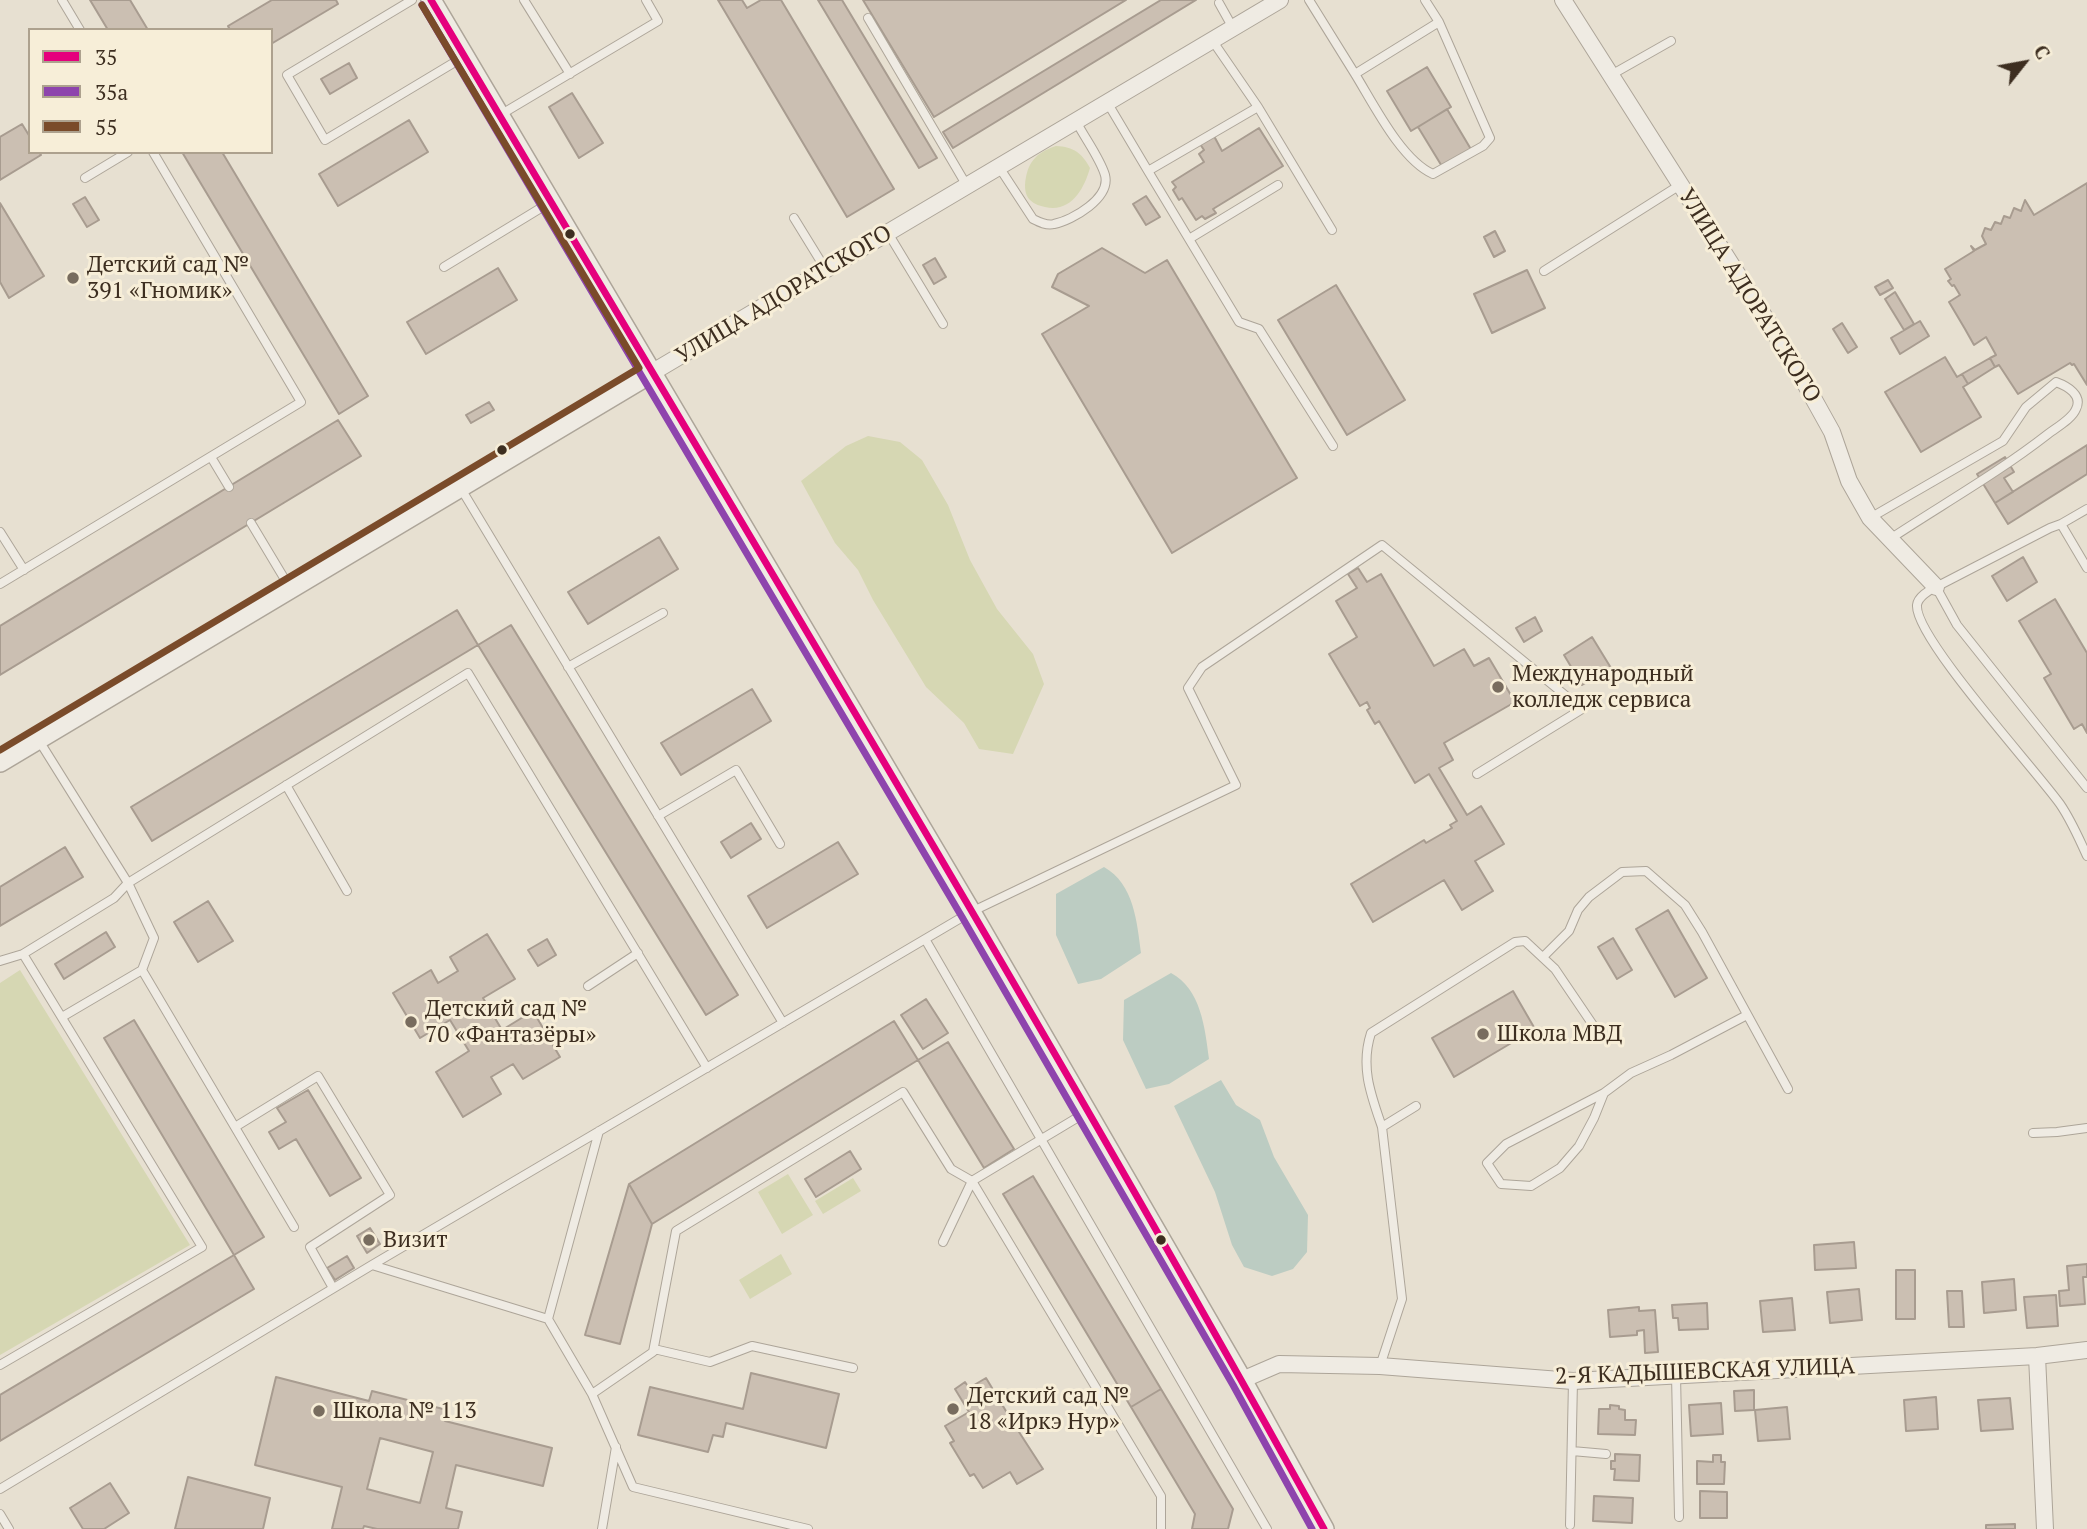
<!DOCTYPE html>
<meta charset="utf-8">
<style>
body{margin:0}
#map{position:relative;width:2087px;height:1529px;overflow:hidden;background:#e7e0d1;font-family:"PT Serif",serif}
canvas{display:block}
.legend{position:absolute;left:28px;top:28px;width:245px;height:126px;box-sizing:border-box;background:#f7eed8;border:2px solid #ada18e;margin:0;padding:9px 12px;list-style:none;font-size:21px;color:#3d2e20}
.legend li{display:flex;align-items:center;gap:14px;height:35px}
.legend b{width:35px;border:2px solid #ada18e}
.north{position:absolute;left:1989px;top:28px;width:70px;height:70px;-webkit-text-stroke:5px #f7eed8;paint-order:stroke;rotate:59deg;font-size:19px;font-weight:700;line-height:28px;text-align:center;color:#3d2e20}
.north::after{content:'';display:block;margin:auto;width:24px;height:32px;background:#3d2e20;clip-path:polygon(50% 0,100% 100%,50% 72%,0 100%)}
</style>
<div id="map">
<canvas width="2087" height="1529"></canvas>
<ul class="legend">
<li><b style="height:9px;background:#e5007d"></b>35</li>
<li><b style="height:9px;background:#8e44ad"></b>35a</li>
<li><b style="height:9px;background:#7a4b2a"></b>55</li>
</ul>
<div class="north">С</div>
</div>
<script>
const ctx = document.querySelector('canvas').getContext('2d');
ctx.lineJoin = 'round';
function fillPath(path, color) { ctx.fillStyle = color; ctx.fill(path, 'evenodd'); }
function trace(path, color, width, dash) { ctx.strokeStyle = color; ctx.lineWidth = width; ctx.lineCap = dash ? 'butt' : 'round'; ctx.setLineDash(dash || []); ctx.stroke(path); }
function drawText(font, color, halo, rows, align = 'center') {
  ctx.font = font + ' "PT Serif",serif'; ctx.lineWidth = 6; ctx.setLineDash([]); ctx.textBaseline = 'middle'; ctx.strokeStyle = halo; ctx.fillStyle = color; for (const [text, x, y, turn = 0] of rows) {
    ctx.save(); ctx.translate(x, y); ctx.rotate((+turn || 0) * Math.PI / 180); ctx.textAlign = isNaN(turn) ? turn : align; if (halo) ctx.strokeText(text, 0, 0); ctx.fillText(text, 0, 0); ctx.restore();
  }
}
fillPath(new Path2D(`
 M1056 146C1074 147 1082 153 1090 168 1084 189 1071 213 1045 207 1040 206 1034 204 1030 200 1026 196 1025 191 1025 185 1027 163 1035 153 1056 146Z
 M868 436 900 442 922 460 948 505 970 560 997 609 1033 654 1044 684 1013 754 979 749 964 723 926 687 873 600 858 570 835 543 801 481 846 446Z
 M20 970 190 1245 0 1355V983Z
 M788 1174 813 1215 782 1234 758 1192Z
 M853 1178 861 1191 823 1214 815 1201Z
 M781 1254 792 1274 750 1299 739 1280Z`), '#d6d7b3');
fillPath(new Path2D(`
 M1104 867C1134 884 1137 922 1141 953L1101 979 1078 984 1056 935V894Z
 M1171 973C1201 989 1205 1028 1209 1059L1169 1084 1146 1089 1123 1040 1124 1000Z
 M1221 1080 1236 1105 1260 1120 1274 1157 1308 1215 1307 1252 1293 1269 1272 1276 1244 1267 1232 1245 1215 1192 1174 1106Z`), '#bcccc2');
const building = new Path2D(`
 M90 0H130L148 30H108Z
 M272 0H336L338 4 271 44V30H230L228 26Z
 M718 0H742L747 8 761 0H781L894 189 847 217Z
 M818 0H842L937 158 919 168Z
 M863 0H1126L934 117Z
 M1161 0H1196L953 148 943 132Z
 M349 63 357 78 330 94 321 79Z
 M1427 67 1451 107 1411 131 1387 91Z
 M572 93 603 143 579 158 549 107Z
 M1447 109 1472 151 1443 168 1418 127Z
 M409 120 428 152 338 206 319 174Z
 M22 124 30 137V152H39L41 155 0 180V137Z
 M1259 128 1283 166 1213 209 1216 213 1205 219 1202 216 1196 220 1182 198 1179 200 1173 190 1176 187 1172 182 1204 162 1199 154 1204 150 1200 144 1214 136 1222 151Z
 M182 152H222L368 396 339 414Z
 M2087 183V385L2074 364 2072 365 2070 363 2018 394 1999 365 1995 367 1990 358 1996 355 1986 337 1974 345 1965 329 1949 302 1960 295 1954 285 1952 286 1948 281 1951 279 1945 269 1974 251 1971 246 1975 250 1986 244 1982 236 1985 228 1991 230 1995 222 2001 224 2004 216 2010 218 2014 208 2021 211 2025 200 2034 215Z
 M1146 196 1160 217 1146 225 1133 204Z
 M85 197 99 220 87 227 73 204Z
 M0 203 44 276 9 298 0 282Z
 M1495 231 1505 251 1494 257 1484 237Z
 M1102 248 1145 273 1167 260 1297 478 1172 553 1042 334 1089 306 1052 287 1058 274Z
 M935 258 946 277 934 284 923 265Z
 M498 268 517 300 426 354 407 322Z
 M1527 270 1545 308 1492 333 1474 294Z
 M1888 280 1893 288 1880 295 1875 287Z
 M1336 285 1405 400 1347 435 1278 320Z
 M1895 292 1914 324 1904 330 1885 299Z
 M1920 321 1929 336 1900 354 1891 338Z
 M1842 323 1857 347 1848 353 1833 329Z
 M1945 357 1957 377 1962 374 1968 384 1963 387 1981 417 1921 452 1885 392Z
 M1990 358 1995 367 1968 384 1962 374Z
 M489 402 494 410 471 423 466 415Z
 M338 420 361 456 0 675V626Z
 M2087 445V474L2008 524 1995 503Z
 M2005 457 2014 472 2004 478 2013 492 1995 503 1977 474Z
 M659 537 678 569 588 624 568 592Z
 M2023 557 2037 582 2007 601 1992 576Z
 M1358 568 1367 582 1381 574 1434 666 1464 649 1474 666 1489 658 1515 702 1444 743 1453 760 1439 768 1467 815 1481 806 1504 844 1475 861 1493 891 1462 910 1444 880 1373 922 1351 884 1424 840 1426 843 1452 828 1450 825 1457 821 1429 774 1415 783 1379 721 1375 724 1367 710 1370 708 1367 702 1360 706 1329 654 1357 637 1336 601 1357 588 1348 574Z
 M2055 599 2087 653V733L2082 724 2074 729 2044 678 2051 674 2019 621Z
 M457 610 478 645 152 841 131 807Z
 M1535 617 1542 631 1524 642 1516 628Z
 M511 625 738 995 706 1015 478 645Z
 M1592 637 1611 668 1582 685 1564 655Z
 M752 689 771 721 681 775 661 743Z
 M751 823 761 839 731 858 721 842Z
 M838 842 858 874 767 928 748 896Z
 M65 847 83 877 0 926V887Z
 M208 901 233 941 198 962 174 922Z
 M1668 910 1707 978 1675 997 1636 929Z
 M106 932 115 947 64 979 55 964Z
 M487 934 515 979 483 998 502 1030 533 1011 560 1057 523 1079 513 1064 491 1077 501 1094 463 1117 436 1072 469 1051 450 1020 420 1038 393 993 431 970 438 983 458 971 450 957Z
 M1613 938 1632 970 1617 979 1598 947Z
 M547 939 556 955 538 966 528 950Z
 M1513 991 1535 1029 1454 1077 1432 1038Z
 M926 999 948 1033 923 1049 901 1015Z
 M134 1020 264 1237 234 1255 104 1038Z
 M894 1021 918 1060 652 1224 629 1184Z
 M948 1042 1014 1149 984 1168 918 1060Z
 M308 1090 361 1178 330 1196 296 1139 279 1149 269 1132 286 1122 277 1108Z
 M850 1151 861 1169 816 1197 805 1179Z
 M1033 1176 1161 1389 1131 1407 1003 1194Z
 M629 1184 652 1224 620 1344 585 1335Z
 M370 1228 380 1244 367 1253 357 1236Z
 M1854 1242 1856 1268 1815 1270 1814 1245Z
 M234 1255 254 1289 0 1441V1395Z
 M347 1256 354 1268 335 1280 327 1268Z
 M2087 1264V1277H2083L2085 1304 2060 1306 2059 1291 2069 1290 2067 1266Z
 M1896 1270H1915V1319H1896Z
 M2014 1279 2016 1310 1984 1313 1982 1282Z
 M1859 1289 1862 1320 1830 1323 1827 1292Z
 M1947 1291H1962L1964 1327H1949Z
 M2056 1295 2058 1326 2027 1328 2024 1297Z
 M1792 1298 1795 1330 1763 1332 1760 1301Z
 M1707 1303 1708 1329 1679 1330 1678 1318H1673L1672 1305Z
 M1639 1307V1311L1655 1310 1658 1352 1645 1353 1644 1330 1637 1331V1335L1610 1337 1608 1310Z
 M751 1373 839 1394 826 1448 726 1423 723 1437 713 1435 708 1452 638 1435 650 1387 743 1409Z
 M276 1377 369 1401 372 1391 447 1410 445 1421 552 1448 543 1486 456 1465 446 1508 462 1512 458 1529H377L364 1526 363 1529H332L342 1487 255 1465ZM380 1438 433 1452 420 1503 367 1489Z
 M986 1378 1012 1421 1016 1419 1022 1430 1019 1432 1043 1469 1017 1484 1010 1472 983 1488 974 1474 970 1476 950 1443 954 1441 945 1426 969 1412 955 1389 965 1382 969 1388Z
 M1161 1389 1233 1509 1228 1529H1192L1195 1514 1131 1407Z
 M1754 1390V1410L1735 1411 1734 1391Z
 M1936 1397 1938 1429 1906 1431 1904 1400Z
 M2010 1398 2013 1429 1981 1431 1978 1400Z
 M1721 1403 1723 1434 1691 1436 1689 1405Z
 M1610 1405 1619 1406V1409L1625 1410V1420H1636L1635 1435 1598 1434 1599 1409H1610Z
 M1787 1407 1790 1439 1758 1441 1755 1410Z
 M1615 1454 1640 1455 1639 1481 1614 1480 1615 1469H1611V1461H1615Z
 M1713 1455H1721V1462H1725L1724 1484H1697V1461L1713 1462Z
 M188 1477 270 1498 263 1529H175Z
 M110 1483 129 1513 104 1529H83L70 1508Z
 M1700 1491 1727 1492V1518H1700Z
 M1594 1496 1633 1498 1632 1523 1593 1521Z
 M2015 1524V1529H1986V1525Z`);
fillPath(building, '#cbbfb2');
trace(building, '#a89c90', 2);
const service = new Path2D(`
 M62 0 80 30
 M412 0 287 75 325 140 465 56
 M524 0 570 74
 M1309 0 1355 74 1439 22 1425 0
 M1219 3 1233 28
 M868 18 967 186
 M1212 40 1258 107
 M1355 74C1373 103 1401 160 1433 174L1483 146 1490 138 1439 22
 M1611 75 1671 41
 M1107 102 1148 171 1258 107 1332 230
 M500 115 658 21 646 0
 M999 167 1033 219C1039 222 1047 226 1054 224 1073 220 1111 198 1105 175 1100 158 1084 137 1076 121
 M1148 171 1239 322 1259 329 1333 446
 M85 178 128 152
 M794 218 826 270
 M888 233 943 324
 M1189 239 1278 185
 M444 267 549 203
 M1544 271 1680 185
 M211 457 229 487
 M460 487 783 1023
 M2087 509 2061 524 2050 528 1936 587C1929 590 1918 597 1917 605 1914 637 2036 770 2060 804 2071 820 2079 838 2087 856
 M1870 518 2003 441 2026 407 2056 382C2067 386 2083 395 2076 409 2072 419 2057 427 2048 434 1998 473 1943 504 1890 539
 M251 523 290 588
 M2061 524 2087 568
 M0 532 24 570
 M0 584 301 402 153 152
 M1936 587 1957 625 2087 788
 M568 667 663 613
 M38 739 128 883 154 938 142 970 62 1017
 M286 785 347 891
 M658 816 736 770 780 844
 M925 939 1267 1529
 M23 954 114 898 128 883 468 673 707 1068
 M1543 957 1569 931 1578 910 1589 897 1622 872 1646 871 1685 905 1702 932 1788 1089
 M0 961 23 954 202 1247 0 1365
 M142 970 294 1227
 M588 986 638 953
 M1604 1093 1506 1144 1487 1163 1501 1184 1531 1186 1560 1168 1579 1146 1594 1118 1604 1093 1631 1073 1671 1055 1747 1015
 M235 1127 318 1076 390 1195 310 1247 333 1288
 M1382 1127C1371 1095 1360 1067 1371 1033L1515 942 1525 941 1555 969 1595 1028
 M2033 1133 2057 1132 2087 1128
 M972 1181 1161 1496V1529
 M943 1242 972 1181
 M372 1265 548 1319 599 1131
 M548 1319 592 1394 633 1487 808 1529
 M654 1349 710 1362 752 1346 853 1368
 M1380 1366 1402 1299 1382 1127 1416 1106
 M1676 1375 1679 1517
 M592 1394 653 1352 676 1231 903 1092 951 1169 972 1181 1085 1113
 M1572 1451 1606 1454
 M0 1489 372 1265 971 912 1236 785 1188 688 1202 667 1382 545 1582 709 1477 774
 M0 1514 9 1529
 M1570 1525 1573 1381
 M602 1529 616 1447`);
const minor = new Path2D(`
 M1563 0 1792 360 1832 432 1849 481 1870 518 1936 587
 M653 372 1280 0
 M2037 1356 2045 1529
 M1242 1380 1279 1364 1380 1366 1573 1381 2037 1356 2087 1350`);
const tertiary = new Path2D(`
 M431 0 971 912 1242 1380 1324 1529
 M0 762 653 372`);
trace(service, '#ada599', 10);
trace(minor, '#ada599', 18);
trace(tertiary, '#ada599', 22);
trace(service, '#efebe3', 8);
trace(minor, '#efebe3', 16);
trace(tertiary, '#efebe3', 19);
trace(new Path2D(`
 M431 0C732 508 1039 1012 1324 1529`), '#e5007d', 7);
trace(new Path2D(`
 M422 5 962 917 1233 1385 1312 1529`), '#8e44ad', 7);
trace(new Path2D(`
 M0 750 639 368 422 5`), '#7a4b2a', 7);
for (const [x, y, r, color] of [
 [570,234,6,"#3d2e20"],
 [73,278,7,"#786c5e"],
 [502,450,6,"#3d2e20"],
 [1498,687,7,"#786c5e"],
 [411,1022,7,"#786c5e"],
 [1483,1034,7,"#786c5e"],
 [369,1240,7,"#786c5e"],
 [1161,1240,6,"#3d2e20"],
 [953,1409,7,"#786c5e"],
 [319,1411,7,"#786c5e"]
]) { const dot = new Path2D(); dot.arc(x, y, r, 0, 2 * Math.PI); ctx.fillStyle = color; ctx.fill(dot); trace(dot, '#f7eed8', 2.5); }
drawText('23px', '#3d2e20', '#f7eed8', [
 ["Детский сад №",87,265],
 ["391 «Гномик»",87,291],
 ["Международный",1512,674],
 ["колледж сервиса",1512,700],
 ["Детский сад №",425,1009],
 ["70 «Фантазёры»",425,1035],
 ["Школа МВД",1497,1034],
 ["Визит",383,1240],
 ["Детский сад №",967,1396],
 ["18 «Иркэ Нур»",967,1422],
 ["Школа № 113",333,1411]
], 'left');
drawText('23px', '#3d2e20', '#f7eed8', [
 ["УЛИЦА АДОРАТСКОГО",784,295,-31],
 ["УЛИЦА АДОРАТСКОГО",1749,296,58],
 ["2-Я КАДЫШЕВСКАЯ УЛИЦА",1705,1372,-2]
]);
</script>
